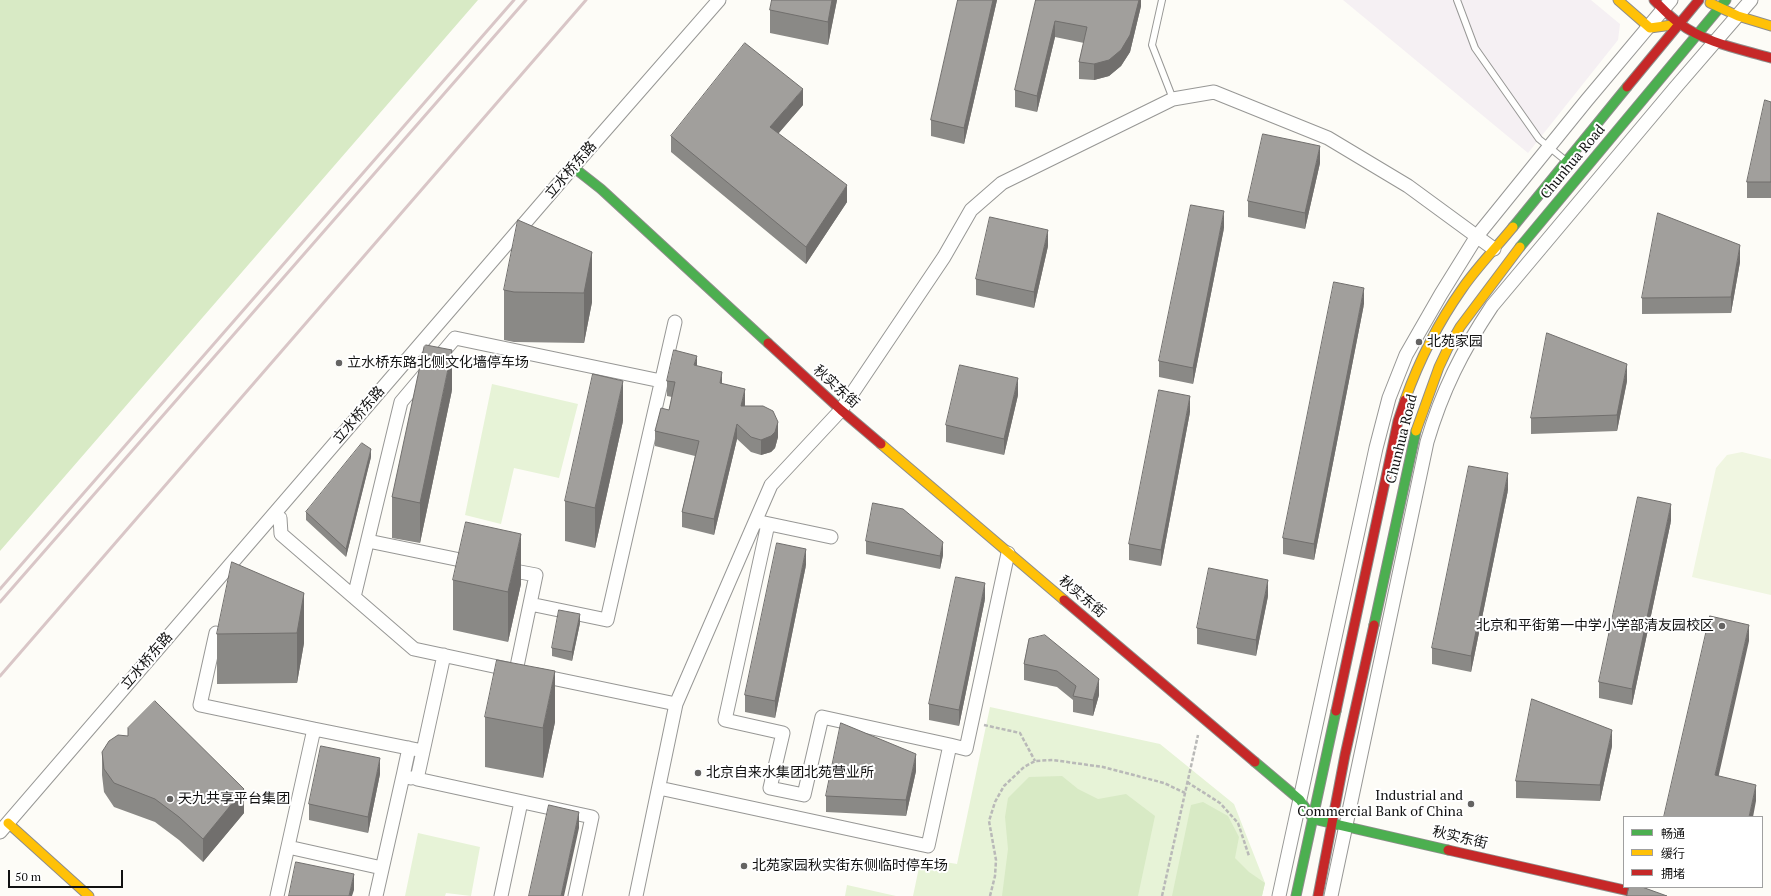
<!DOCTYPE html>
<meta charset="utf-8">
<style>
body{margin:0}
#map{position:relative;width:1771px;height:896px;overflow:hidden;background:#fdfcf7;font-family:"PT Serif","Noto Sans SC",serif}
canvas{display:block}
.legend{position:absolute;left:1623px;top:816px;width:140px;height:72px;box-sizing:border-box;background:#fff;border:1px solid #a0a0a0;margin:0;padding:5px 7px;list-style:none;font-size:12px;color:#111}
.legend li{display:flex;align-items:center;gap:8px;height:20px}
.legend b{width:20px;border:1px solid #a0a0a0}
.scale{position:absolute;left:8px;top:870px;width:115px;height:18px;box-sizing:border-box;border:2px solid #111;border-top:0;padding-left:5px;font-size:12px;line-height:14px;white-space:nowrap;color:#111;-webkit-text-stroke:3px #fff;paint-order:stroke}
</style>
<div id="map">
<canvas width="1771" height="896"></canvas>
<ul class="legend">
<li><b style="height:5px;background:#4caf50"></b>畅通</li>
<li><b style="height:5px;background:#ffc107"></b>缓行</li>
<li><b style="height:5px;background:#c62828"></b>拥堵</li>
</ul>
<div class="scale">50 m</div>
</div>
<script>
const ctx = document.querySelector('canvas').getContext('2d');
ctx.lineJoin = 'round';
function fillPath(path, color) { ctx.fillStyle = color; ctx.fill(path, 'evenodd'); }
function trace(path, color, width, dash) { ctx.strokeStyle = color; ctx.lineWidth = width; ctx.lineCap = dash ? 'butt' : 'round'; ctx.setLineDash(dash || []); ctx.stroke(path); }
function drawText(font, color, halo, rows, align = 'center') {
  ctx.font = font + ' "PT Serif","Noto Sans SC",serif'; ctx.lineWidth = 4; ctx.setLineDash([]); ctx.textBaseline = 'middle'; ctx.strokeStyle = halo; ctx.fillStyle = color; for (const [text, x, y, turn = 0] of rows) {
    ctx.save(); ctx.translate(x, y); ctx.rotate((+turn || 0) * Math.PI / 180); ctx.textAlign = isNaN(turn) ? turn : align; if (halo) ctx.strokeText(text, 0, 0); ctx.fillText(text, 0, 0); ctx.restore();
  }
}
fillPath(new Path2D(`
 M1343 0H1591L1620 24 1618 40 1528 153Z`), '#f5f0f3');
fillPath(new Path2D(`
 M492 384 578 404 559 478 514 468 501 524 465 515Z
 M990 707 1160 744 1234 804 1265 883 1262 896H913L921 858 957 864Z
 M418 833 480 847 471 896 446 893 445 896H405Z
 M847 885 896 896H845Z`), '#e7f3d7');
fillPath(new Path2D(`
 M0 0H478L0 551Z
 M1062 776 1078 789 1098 799 1126 794 1155 816 1138 896H1002L1008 849 1005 817 1008 798 1029 777Z
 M1203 802 1228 816 1239 837 1235 858 1249 872 1265 883 1262 896H1172L1191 805Z`), '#d8eac5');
fillPath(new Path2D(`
 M1742 452 1771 459V595L1692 577 1716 468 1727 455Z`), '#f0f6e1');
const lane = new Path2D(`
 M1162 0 1152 45 1173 99
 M1457 0 1475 48 1539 139 1565 160`);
const street = new Path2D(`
 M274 514 280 518 281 534 414 649 512 670
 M760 522 831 537
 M768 524 725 720 783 733 770 788 804 795 822 717 950 745
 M368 541 475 563
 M504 569 536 575 516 671
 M354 597 401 402 455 338 661 381
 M530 604 607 620 675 322
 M216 633 200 705 314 729 423 751
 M444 655 417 779 592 817 575 896
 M537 675 676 704
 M409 748 403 776 411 778
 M659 788 928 846 950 745 966 749 1008 553
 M0 832 573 167 719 0
 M288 847 382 868
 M277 896 314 729
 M376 896 403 776
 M501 896 521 802
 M636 896 676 704 771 485 841 410 944 257 971 210 1002 183 1173 99 1214 92 1328 138 1408 186 1494 249
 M1279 896 1376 448 1389 398 1406 355 1441 294 1477 236 1587 100 1671 0
 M1331 896 1427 442C1442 391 1462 351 1492 306L1675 88 1751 0`);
const fast = new Path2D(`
 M573 167 601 189 768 343
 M1513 227 1627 87
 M1520 247 1726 0
 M1374 625 1416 431
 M1255 762 1300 800 1313 819 1448 850
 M1296 896 1336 711`);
const slow = new Path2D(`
 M1618 0 1650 28 1679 24
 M1710 3 1738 16 1771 26
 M1405 400C1419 361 1438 323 1462 289 1477 267 1496 248 1513 227
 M1416 431 1439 367 1448 348 1460 327 1520 247
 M881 444 1064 600
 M8 823 89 896`);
const jam = new Path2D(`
 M1654 0C1662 8 1670 17 1679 23 1705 43 1740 49 1771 58
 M1627 87 1699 0
 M768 343 841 410 881 444
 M1064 600 1255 762
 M1336 711 1398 421 1405 400
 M1448 850 1651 896
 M1318 896 1345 755 1374 625`);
trace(lane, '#979795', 8);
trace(street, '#979795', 15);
trace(fast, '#8e8d8b', 11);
trace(slow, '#8e8d8b', 11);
trace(jam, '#8e8d8b', 11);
trace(new Path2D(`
 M984 725 1020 733 1035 761
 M1187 782 1220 803 1238 823 1249 856
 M990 896 995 876 996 860 989 821 995 802 1004 786 1024 767 1035 761 1053 760 1103 767 1164 783 1185 793
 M1162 896 1198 735`), '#b9b9b8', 2.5, [4, 2]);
trace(lane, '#fffffe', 6);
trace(street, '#fffffe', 13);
trace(fast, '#4caf50', 9);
trace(slow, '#ffc107', 9);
trace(jam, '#c62828', 9);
trace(new Path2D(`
 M0 589 514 0
 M0 602 526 0
 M0 676 586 0`), '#d9c6c7', 3);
fillPath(new Path2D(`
 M772 0H837L828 45 770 33V10Z
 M958 0H997L964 144 931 136V120Z
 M1036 0H1141V6L1130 52 1121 66 1109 76 1094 80 1079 79V62L1084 43 1055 37 1037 112 1015 107V90Z
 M1771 102V198H1747V182Z
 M803 105 778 134 847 202 806 264 671 152V136Z
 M1320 163 1305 229 1248 217V201Z
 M1224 228 1193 384 1159 377V361Z
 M1048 246 1034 308 976 295V279Z
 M592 252V302L584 343 514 342 504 340V290Z
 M1740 262 1731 313 1642 314V298Z
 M1364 304 1314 560 1283 554V538Z
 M697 366 722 384 745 405V406L778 437 775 448 771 452 761 455 751 452 737 439 714 535 682 527V512L695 456 655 446V431L669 410 672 397 667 396V381Z
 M1627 381 1617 431 1531 434V418Z
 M452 390 420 543 392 538V497Z
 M1018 395 1004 455 946 442V425Z
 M1190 412 1161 566 1129 560V544Z
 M623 421 595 548 565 541V501Z
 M371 457 346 557 306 520V512Z
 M1508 490 1471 672 1432 664V648Z
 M1671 521 1632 705 1599 698V682Z
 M866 541 943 555 940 569 866 554Z
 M806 565 775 718 745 712V695Z
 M453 580 521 584 508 642 453 630Z
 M304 593V643L297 683 217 684V634Z
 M1268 596 1256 656 1197 644V628Z
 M985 599 959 726 929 720V704Z
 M580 623 572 661 552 656V648Z
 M1029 639 1099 695 1093 716 1073 712V700L1057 687 1024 680V664Z
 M485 717 555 722 543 778 485 767Z
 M1612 746 1600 801 1516 798V781Z
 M102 752 244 813 203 862 179 840 155 822 114 807 104 792 102 775Z
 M916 771 906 816 826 812V796Z
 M380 774 368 833 309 820V804Z`), '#8a8986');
fillPath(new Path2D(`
 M832 0H837L828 45V22Z
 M993 0H997L964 144V128Z
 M1139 0H1141V6L1130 52 1121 66 1109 76 1094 80V64Z
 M1055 21V37L1037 112V96Z
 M803 89V105L770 143V127Z
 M1320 146V163L1305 229V213Z
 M847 185V202L806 264V247Z
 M1224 211V228L1193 384V368Z
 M1048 230V246L1034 308V292Z
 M1740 245V262L1731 313V297Z
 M592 252V302L584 343V293Z
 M1364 288V304L1314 560V544Z
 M452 350V390L420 543V503Z
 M697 356V371L694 365Z
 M1627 364V381L1617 431V415Z
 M722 372V387L720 383Z
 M1018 378V395L1004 455V439Z
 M623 381V421L595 548V508Z
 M745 389V405L741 422V406Z
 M1190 396V412L1161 566V550Z
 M778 422V437L775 448 771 452 761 455V440Z
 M737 424V439L714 535V519Z
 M371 449V457L346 557V549Z
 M1508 473V490L1471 672V656Z
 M1671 504V521L1632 705V689Z
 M521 534V584L508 642V592Z
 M943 542V555L940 569V556Z
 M806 549V565L775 718V701Z
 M1268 580V596L1256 656V640Z
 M985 583V599L959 726V710Z
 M304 593V643L297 683V633Z
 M580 614V623L572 661V652Z
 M1749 625V641L1715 792V775Z
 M555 671V722L543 778V728Z
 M1099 679V695L1093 716V700Z
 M1612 730V746L1600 801V785Z
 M916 754V771L906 816V800Z
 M380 758V774L368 833V817Z
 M1756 785V801L1753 817H1749Z
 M244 789V813L203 862V839Z
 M579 812V828L564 896H561Z
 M354 874V890L352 896H349Z`), '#716f6d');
const building = new Path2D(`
 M772 0H832L828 22 770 10Z
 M958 0H993L964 128 931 120Z
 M1036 0H1139L1130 35 1121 50 1109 60 1094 64 1079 62 1087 27 1055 21 1037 96 1015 90Z
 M745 43 803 89 770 127 847 185 806 247 671 136Z
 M1765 100 1771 102V182H1747Z
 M1263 134 1320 146 1305 213 1248 201Z
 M1191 205 1224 211 1193 368 1159 361Z
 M1658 213 1740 245 1731 297 1642 298Z
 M990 217 1048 230 1034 292 976 279Z
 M518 220 592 252 584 293 514 292 504 290Z
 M1334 282 1364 288 1314 544 1283 538Z
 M1547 333 1627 364 1617 415 1531 418Z
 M426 345 452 350 420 503 392 497 424 347Z
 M674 350 697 356 694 365 722 372 720 383 745 389 741 406H763L773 411 778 422 775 432 771 436 761 440 751 437 737 424 714 519 682 512 699 441 655 431 661 408 669 410 675 382 667 381Z
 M960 365 1018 378 1004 439 946 425Z
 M593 374 623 381 595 508 565 501Z
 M1159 390 1190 396 1161 550 1129 544Z
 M362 443 371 449 346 549 306 512Z
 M1469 466 1508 473 1471 656 1432 648Z
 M1638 497 1671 504 1632 689 1599 682Z
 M873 503 903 509 943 542 940 556 866 541Z
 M466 522 521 534 508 592 453 580Z
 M777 543 806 549 775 701 745 695Z
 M232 562 304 593 297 633 217 634Z
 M1209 568 1268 580 1256 640 1197 628Z
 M956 577 985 583 959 710 929 704Z
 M559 610 580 614 572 652 552 648Z
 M1710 616 1749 625 1715 775 1756 785 1749 817H1664Z
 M1045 635 1099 679 1093 700 1073 696 1076 686 1057 671 1024 664 1029 639Z
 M497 660 555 671 543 728 485 717Z
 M1532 699 1612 730 1600 785 1516 781Z
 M155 701 244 789 203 839 179 817 155 799 114 783 104 769 102 752 109 741 118 735 128 736V728Z
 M841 723 916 754 906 800 826 796Z
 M321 746 380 758 368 817 309 804Z
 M549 805 579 812 561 896H529Z
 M296 862 354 874 349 896H289Z
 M1629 887H1642L1667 896H1627Z`);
fillPath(building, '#a19f9c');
trace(building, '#716f6d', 1);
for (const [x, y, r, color] of [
 [1419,342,4,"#646362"],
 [339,363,4,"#646362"],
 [1722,626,4,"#646362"],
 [698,773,4,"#646362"],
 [170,799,4,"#646362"],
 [1471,804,4,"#646362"],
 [744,866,4,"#646362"]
]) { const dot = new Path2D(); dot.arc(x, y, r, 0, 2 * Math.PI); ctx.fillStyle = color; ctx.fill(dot); trace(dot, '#fff', 1.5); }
drawText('14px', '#111', '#fff', [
 ["Chunhua Road",1573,162,-50],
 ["立水桥东路",571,170,-49],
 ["秋实东街",836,387,42],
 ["立水桥东路",359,415,-49],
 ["Chunhua Road",1402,439,-76],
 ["秋实东街",1082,597,40],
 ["立水桥东路",147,661,-49],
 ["秋实东街",1460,838,13]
]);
drawText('14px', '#111', '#fff', [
 ["北苑家园",1427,342],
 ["立水桥东路北侧文化墙停车场",347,363],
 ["北京和平街第一中学小学部清友园校区",1714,626,"right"],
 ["北京自来水集团北苑营业所",706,773],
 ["Industrial and",1463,796,"right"],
 ["Commercial Bank of China",1463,812,"right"],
 ["天九共享平台集团",178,799],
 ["北苑家园秋实街东侧临时停车场",752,866]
], 'left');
</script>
